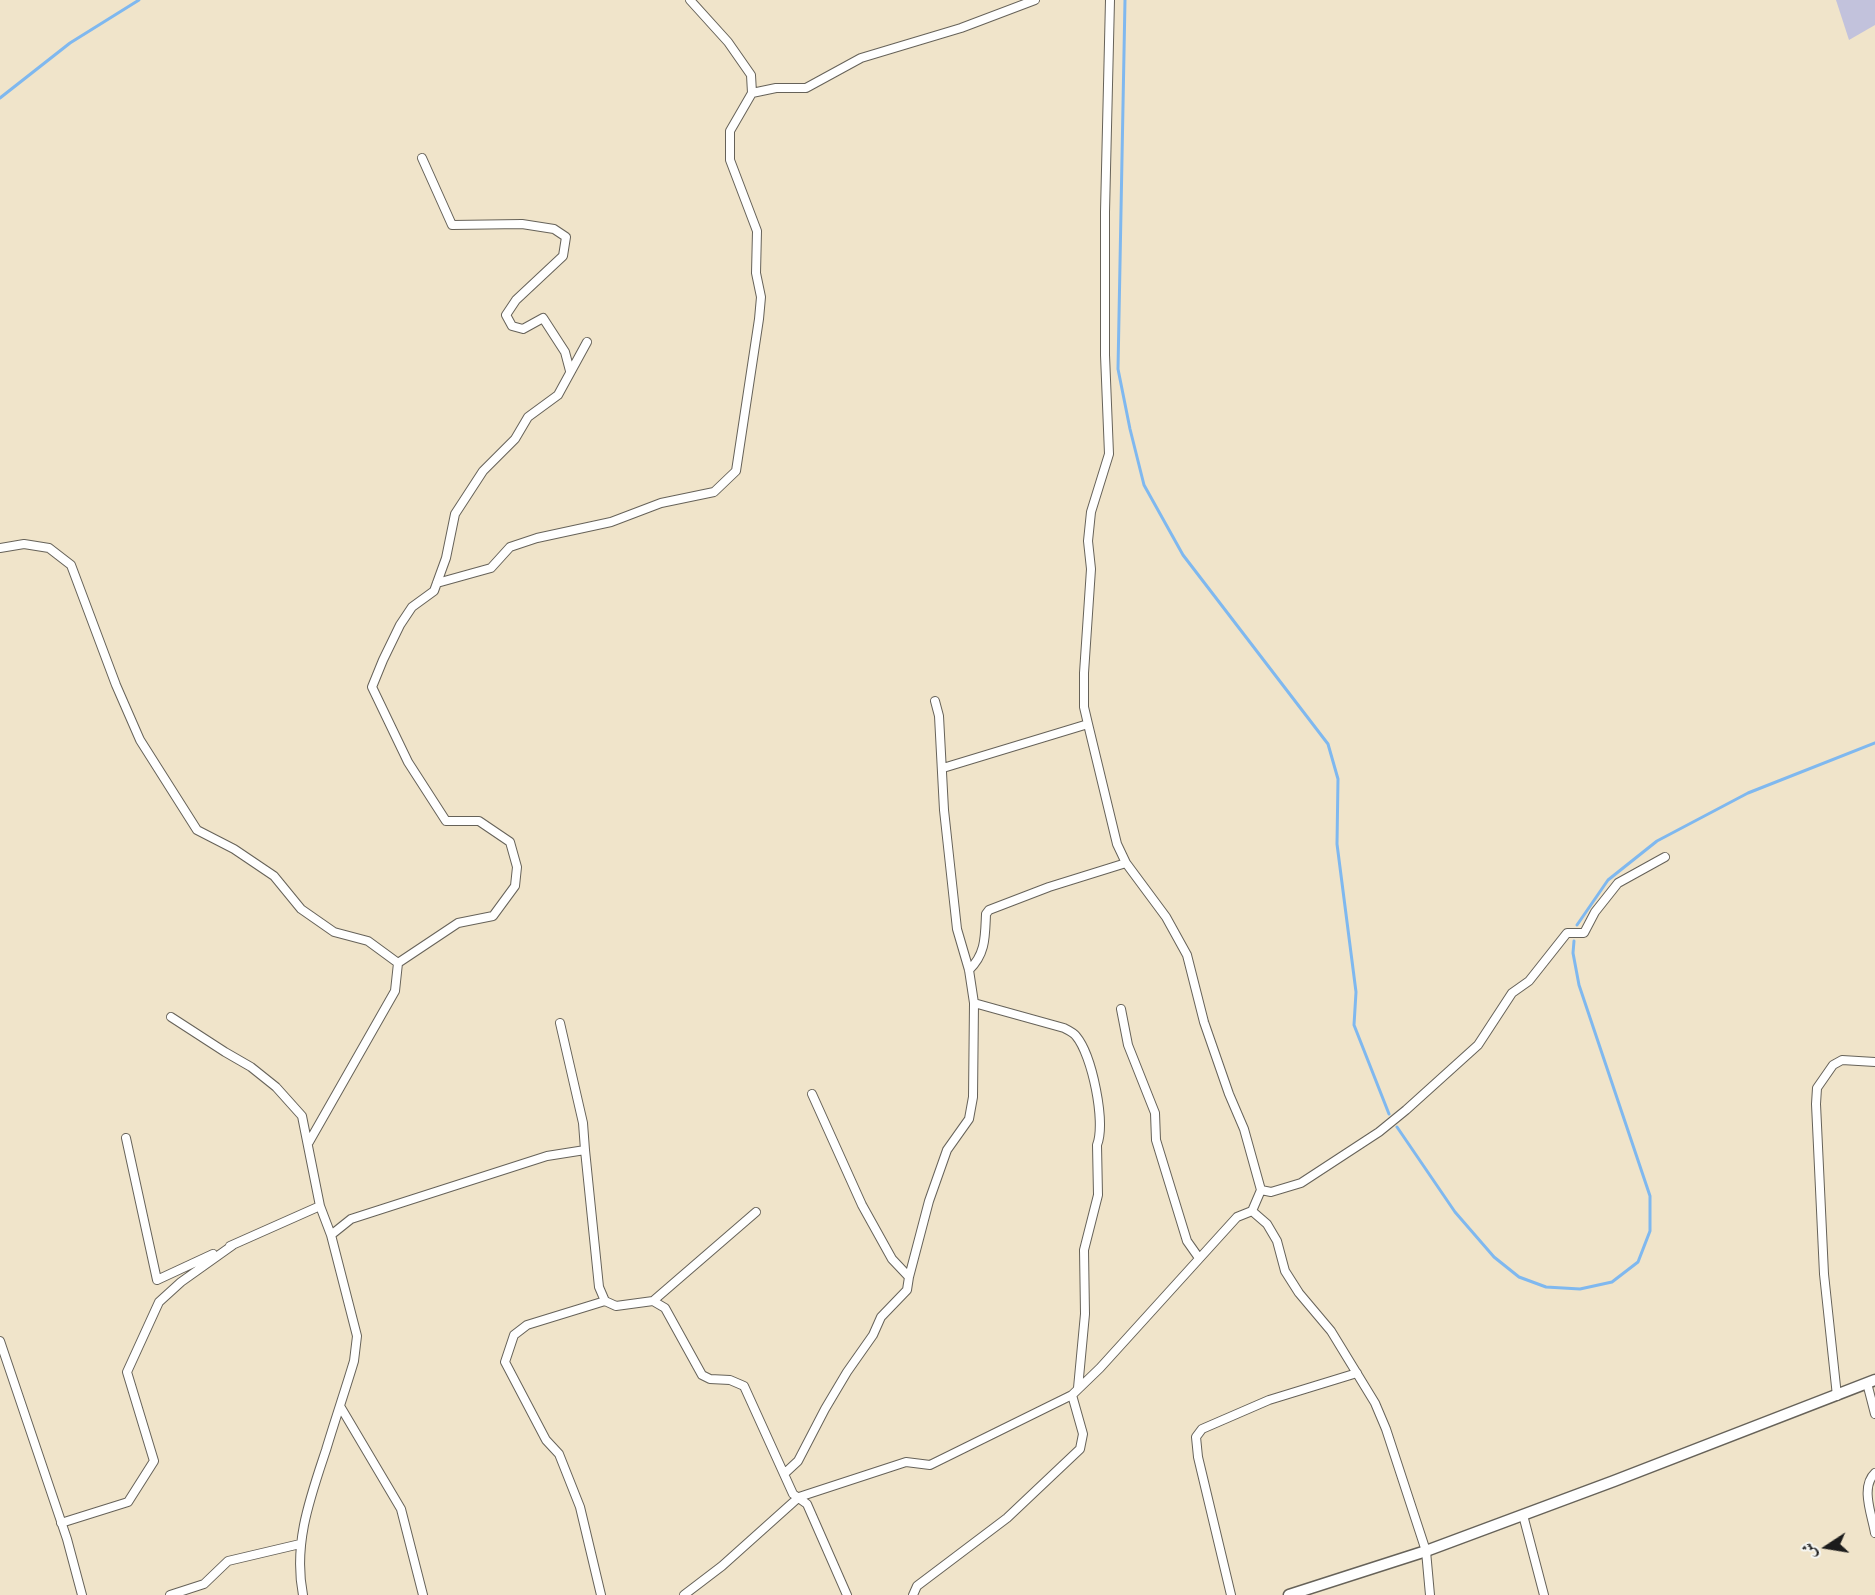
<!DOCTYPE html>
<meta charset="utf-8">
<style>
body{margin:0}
#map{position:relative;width:1875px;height:1595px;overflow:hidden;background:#f0e4ca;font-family:"IM FELL French Canon",Amiri,serif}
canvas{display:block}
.north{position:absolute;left:1797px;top:1517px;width:60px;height:60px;-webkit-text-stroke:4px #f6f6f2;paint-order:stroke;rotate:258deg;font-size:16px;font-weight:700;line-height:24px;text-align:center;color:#1c1c1c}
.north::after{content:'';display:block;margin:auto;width:21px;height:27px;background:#1c1c1c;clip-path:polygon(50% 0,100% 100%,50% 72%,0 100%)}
</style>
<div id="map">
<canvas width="1875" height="1595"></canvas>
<div class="north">ش</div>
</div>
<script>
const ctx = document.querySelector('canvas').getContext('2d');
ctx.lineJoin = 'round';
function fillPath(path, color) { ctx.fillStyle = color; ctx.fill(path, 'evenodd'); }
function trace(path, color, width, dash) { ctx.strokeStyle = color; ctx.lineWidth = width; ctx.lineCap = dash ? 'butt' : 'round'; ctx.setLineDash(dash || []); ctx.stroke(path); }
fillPath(new Path2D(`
 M1836 0H1875V25L1849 40Z`), '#c2c2dc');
trace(new Path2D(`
 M1125 0 1118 369 1130 429 1144 485 1183 555 1328 744 1338 779 1337 844 1356 992 1354 1025 1389 1114
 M0 98 70 43 139 0
 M1577 925 1608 880 1657 841 1748 793 1875 743
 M1397 1127 1455 1212 1494 1257 1519 1277 1546 1287 1580 1289 1612 1282 1638 1262 1650 1231V1196L1579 985 1573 953 1574 941`), '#7fb8ef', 3);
const minor = new Path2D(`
 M752 93 776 88H806L861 58 961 28 1035 0
 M422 158 452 225 522 224 554 229 566 237 563 256 516 300 506 315 512 326 523 329 543 318 565 352 570 371
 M0 548 24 544 49 548 71 565 116 685 140 740 197 830 234 849 274 876 301 909 334 932 368 941 398 963
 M437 583 491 568 510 547 537 538 611 522 661 503 714 492 736 471 759 319 761 297 756 273 757 231 730 160V131L752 93 751 75 728 42 690 0
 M935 701 939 716 944 810 957 929 969 970 974 1003
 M1088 724 1084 707V673L1091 569 1088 541 1091 512 1109 454 1105 355V212L1110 0
 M969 970C986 954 985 936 986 914L989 910 1049 887 1126 863
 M1121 1009 1128 1045 1155 1113 1156 1140 1187 1241 1199 1258
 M171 1017 225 1052 251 1067 276 1087 302 1116 320 1206 331 1235 357 1336 354 1361C345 1391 335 1420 326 1450 310 1498 293 1544 303 1595
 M560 1023 583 1123 585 1150
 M126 1138 157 1280 213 1254
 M309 1142 395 991 398 963 458 923 493 916 515 886 517 867 510 842 479 821H446L408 762 372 687 383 660 400 625 412 607 434 591 446 558 455 514 483 471 515 439 528 417 558 395 587 342
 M1261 1190 1271 1192 1301 1183 1379 1132 1406 1110 1478 1045 1512 993 1529 981 1567 933H1584L1595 912 1618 883 1665 857
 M1252 1211 1267 1224 1277 1241 1285 1271 1299 1293 1331 1331 1375 1403 1386 1429 1426 1551 1430 1595
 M331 1235 351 1219 547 1156 585 1150 599 1287 605 1301 616 1306 653 1301 665 1308 702 1375 710 1379 730 1380 744 1386 793 1494 807 1504 847 1595
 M230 1246 320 1206
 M909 1277 929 1201 947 1150 969 1119 973 1097 974 1003 1064 1028C1068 1030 1074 1033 1076 1036 1092 1055 1106 1122 1097 1145L1098 1195 1084 1250 1085 1314 1078 1388
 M653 1301 756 1212
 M0 1341 67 1539 82 1595
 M1867 1383 1875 1414
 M1837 1396 1824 1274 1816 1104 1817 1088 1833 1065 1842 1060 1875 1062
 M340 1406 401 1509 423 1595
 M1875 1473C1860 1487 1872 1515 1875 1533
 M784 1474 798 1461 825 1409 847 1372 873 1335 881 1317 907 1290 909 1277 892 1259 862 1205 812 1094
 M1523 1515 1544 1595
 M61 1523 128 1502 154 1461 127 1372 159 1302 181 1282 233 1245
 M170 1595 204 1584 228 1561 300 1544
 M601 1595 580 1507 559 1454 546 1440 505 1362 514 1335 527 1325 605 1301
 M684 1595 722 1566 799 1497 906 1462 930 1465 1072 1395 1100 1368 1237 1217 1252 1211 1261 1190 1244 1129 1229 1094 1204 1022 1187 955 1166 917 1126 863 1117 844 1088 724 943 768
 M913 1595 917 1586 1007 1518 1080 1449 1083 1434 1072 1395
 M1231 1595 1198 1457 1196 1437 1202 1429 1269 1400 1357 1373`);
const tertiary = new Path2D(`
 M1289 1595 1426 1551 1614 1481 1875 1380`);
trace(minor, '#666259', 10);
trace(tertiary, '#666259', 13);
trace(minor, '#fff', 8);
trace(tertiary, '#fff', 10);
</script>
